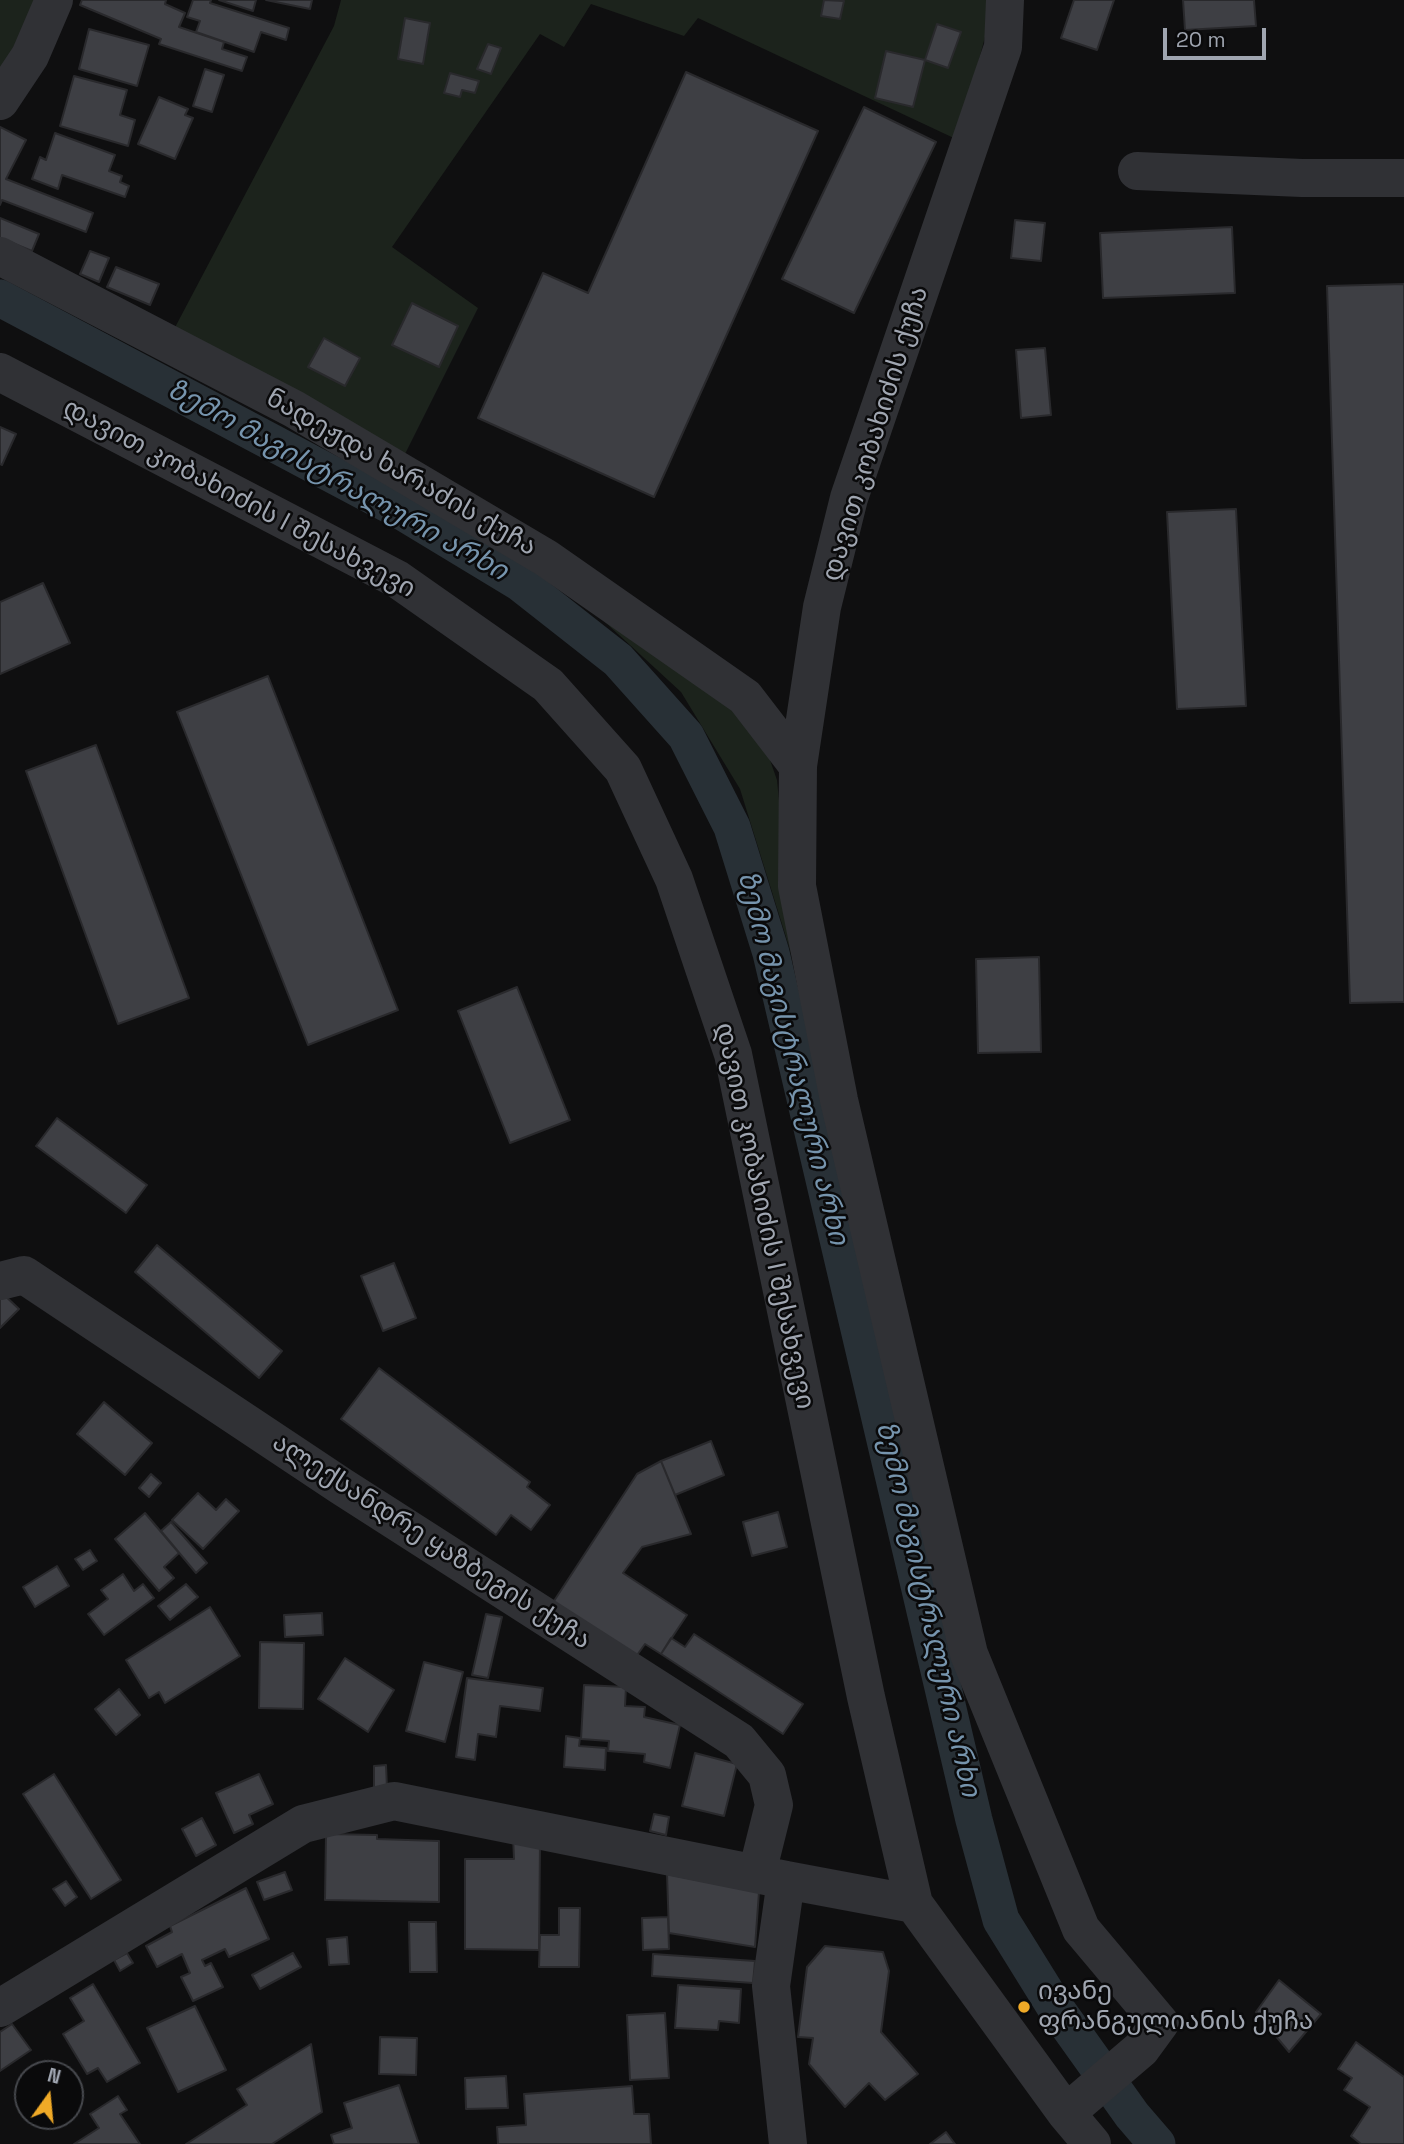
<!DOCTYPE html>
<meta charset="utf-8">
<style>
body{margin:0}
#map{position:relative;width:1404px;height:2144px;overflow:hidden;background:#0f0f10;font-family:"Space Grotesk",sans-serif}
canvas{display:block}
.north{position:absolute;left:14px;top:2060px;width:70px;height:70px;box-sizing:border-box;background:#0a0a0b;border:2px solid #46484d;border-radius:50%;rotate:15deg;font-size:19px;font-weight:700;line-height:28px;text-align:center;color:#a0a6b1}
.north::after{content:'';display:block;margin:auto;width:24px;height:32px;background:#f0aa27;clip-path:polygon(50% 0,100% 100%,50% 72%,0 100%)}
.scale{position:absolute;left:1163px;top:28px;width:103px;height:32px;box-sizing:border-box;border:4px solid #a0a6b1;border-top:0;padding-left:9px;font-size:21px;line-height:24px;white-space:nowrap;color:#a0a6b1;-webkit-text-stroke:5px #0a0a0b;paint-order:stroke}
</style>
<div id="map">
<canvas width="1404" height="2144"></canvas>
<div class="north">N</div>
<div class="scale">20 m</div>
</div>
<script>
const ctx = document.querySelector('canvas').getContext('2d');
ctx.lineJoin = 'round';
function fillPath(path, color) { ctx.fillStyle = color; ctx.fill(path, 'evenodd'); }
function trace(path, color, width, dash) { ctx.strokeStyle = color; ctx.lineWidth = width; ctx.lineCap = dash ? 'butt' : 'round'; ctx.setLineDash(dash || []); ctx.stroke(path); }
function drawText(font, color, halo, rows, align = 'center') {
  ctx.font = font + ' "Space Grotesk","Noto Sans Georgian",sans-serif'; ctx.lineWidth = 5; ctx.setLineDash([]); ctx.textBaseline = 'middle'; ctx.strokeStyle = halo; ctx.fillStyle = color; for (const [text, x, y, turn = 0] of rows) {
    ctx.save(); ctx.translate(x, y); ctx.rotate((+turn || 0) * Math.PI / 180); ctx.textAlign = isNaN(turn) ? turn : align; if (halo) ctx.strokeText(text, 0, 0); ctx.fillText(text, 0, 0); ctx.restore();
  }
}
fillPath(new Path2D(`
 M0 0H41L0 77Z
 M341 0H989L986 33 958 140 698 18 684 36 591 4 564 47 540 34 392 247 478 308 403 458 171 335 334 26Z
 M568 588 715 693 763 740 777 780 795 966 740 789 681 692Z`), '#1c231c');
trace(new Path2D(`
 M0 298 401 511 520 583 618 660 686 736 732 827 771 953 974 1820 1001 1920 1055 2007 1132 2115 1157 2144`), '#283036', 37);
const building = new Path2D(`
 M82 0H166L165 4 185 13 179 27 224 42 222 49 247 57 242 71 159 44 161 39 80 5Z
 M193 0H211L210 3 289 28 286 40 261 32 254 52 196 32 200 21 187 17Z
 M219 0H256L253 11Z
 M266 0H312L310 9Z
 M824 0 844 1 840 19 821 16Z
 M1074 0H1114L1097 50 1061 38Z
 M1183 0H1254L1256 26 1185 30Z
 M405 18 430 23 423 64 398 59Z
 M937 24 961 32 948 68 925 60Z
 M89 29 149 45 137 86 79 69Z
 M488 44 501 48 491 74 477 69Z
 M886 51 925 60 913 107 875 98Z
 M205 69 224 75 212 112 193 106Z
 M686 72 818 131 654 497 478 418 543 273 588 293Z
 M450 73 479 81 475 93 462 90 460 97 444 93Z
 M74 76 127 90 120 115 135 120 128 146 60 126Z
 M159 97 188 109 185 115 193 118 175 159 138 144Z
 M864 107 936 142 854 313 782 279Z
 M0 127 26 140 6 179 93 213 86 232 2 200 0 205Z
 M55 133 115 155 109 171 122 176 120 182 129 186 125 197 62 175 58 189 32 179 40 157 46 160Z
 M0 218 39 234 32 251 0 238Z
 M1015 220 1045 223 1041 261 1011 258Z
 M1232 227 1235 293 1103 298 1100 233Z
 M90 251 109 258 99 282 80 274Z
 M116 267 159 284 150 305 107 287Z
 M1404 284V1002L1350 1003 1327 286Z
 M412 303 458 326 439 367 392 345Z
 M324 338 360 358 345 386 308 367Z
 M1045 348 1051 415 1021 418 1016 350Z
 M0 427 16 434 2 465 0 464Z
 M1236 509 1246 706 1177 709 1167 512Z
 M43 583 70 643 0 674V602Z
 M268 676 398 1010 308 1045 177 712Z
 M96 745 189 998 118 1024 26 771Z
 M1039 957 1041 1052 978 1053 976 959Z
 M517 987 570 1120 510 1143 458 1011Z
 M57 1118 147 1185 126 1213 36 1146Z
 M157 1245 282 1351 259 1378 135 1272Z
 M394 1263 416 1318 383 1331 361 1276Z
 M0 1291 19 1309 0 1328Z
 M379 1368 530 1482 527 1487 550 1505 531 1530 511 1515 496 1535 341 1419Z
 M104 1402 152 1443 125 1475 77 1434Z
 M711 1441 724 1475 675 1495 661 1461Z
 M661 1461 691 1534 642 1547 623 1573 687 1615 661 1654 645 1644 635 1658 552 1604 637 1474Z
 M151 1474 161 1483 149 1497 139 1488Z
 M198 1493 216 1510 226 1499 239 1511 203 1549 172 1520Z
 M778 1512 787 1547 752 1556 743 1522Z
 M145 1513 179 1553 164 1567 174 1578 159 1591 115 1539Z
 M171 1522 207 1563 196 1573 161 1531Z
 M90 1550 97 1561 83 1570 75 1559Z
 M57 1566 69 1586 35 1607 23 1587Z
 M123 1574 134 1591 143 1584 154 1598 104 1635 88 1614 108 1599 101 1590Z
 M186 1584 198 1597 170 1620 158 1606Z
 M210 1607 240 1656 165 1703 159 1692 149 1698 126 1660Z
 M322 1613 323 1635 285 1637 284 1615Z
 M486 1614 502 1617 488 1678 472 1675Z
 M694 1634 803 1704 783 1734 661 1654 671 1638 685 1647Z
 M260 1642 304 1643 303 1709 259 1708Z
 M345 1658 394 1690 368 1732 318 1699Z
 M424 1662 463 1672 445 1742 406 1731Z
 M467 1678 543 1688 540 1711 500 1706 496 1737 478 1734 475 1760 456 1757Z
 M584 1685 626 1687 625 1706 645 1707 644 1717 680 1725 670 1768 644 1762 645 1754 608 1751 609 1741 581 1739Z
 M119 1689 140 1715 116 1735 95 1709Z
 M566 1736 580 1738 579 1746 606 1748 605 1770 564 1767Z
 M695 1753 737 1764 724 1816 682 1806Z
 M386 1765 387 1788H374V1766Z
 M54 1774 121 1880 91 1899 23 1794Z
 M259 1774 273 1804 249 1815 253 1824 234 1833 216 1793Z
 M654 1814 669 1817 666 1835 650 1831Z
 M202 1818 216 1845 196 1856 182 1829Z
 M326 1834 377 1835V1839L439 1841V1902L325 1900Z
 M513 1836 540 1843 539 1950 465 1949V1859H514Z
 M285 1872 292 1890 264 1900 257 1882Z
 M667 1874 759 1892 755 1947 669 1933Z
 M66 1881 77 1897 65 1906 53 1889Z
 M246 1888 269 1939 229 1957 225 1949 202 1960 205 1966 211 1963 223 1987 193 2001 181 1977 190 1973 182 1954 157 1967 146 1946 172 1932 170 1926Z
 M559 1908H580L579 1967H539L540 1935H559Z
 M668 1917 669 1949 643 1950 642 1918Z
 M409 1922H436L437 1972H410Z
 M347 1937 349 1964 329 1965 327 1939Z
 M825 1946 883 1952 889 1971 881 2032 918 2074 885 2100 869 2083 845 2107 809 2064 813 2038 798 2037 807 1967Z
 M127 1953 133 1963 120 1971 114 1960Z
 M293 1953 301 1967 260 1989 252 1975Z
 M653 1954 755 1961 753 1983 652 1976Z
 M1279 1980 1321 2014 1289 2052 1256 2012Z
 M93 1984 140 2063 107 2082 98 2068 87 2074 63 2034 84 2021 70 1998Z
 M678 1985 741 1989 739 2023 719 2021 718 2030 675 2028Z
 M195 2006 226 2070 178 2092 147 2028Z
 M665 2013 669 2078 630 2080 627 2015Z
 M12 2024 31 2050 0 2071V2032Z
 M380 2037 417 2038 416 2075 379 2074Z
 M1356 2042 1404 2077V2144H1361L1351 2136 1370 2107 1344 2090 1352 2078 1338 2069Z
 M311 2044 322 2112 272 2144H186L247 2105 237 2089Z
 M506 2076 508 2108 466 2109 465 2078Z
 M399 2085 419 2144H334L331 2135 352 2128 344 2103Z
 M632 2086 634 2114H649L651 2144H498L497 2127 526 2125 524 2094Z
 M118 2096 127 2110 120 2114 140 2144H74L99 2128 90 2114Z
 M946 2132 955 2144H930Z`);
fillPath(building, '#3e3f44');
trace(building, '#29292c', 2);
trace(new Path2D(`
 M1005 0 1003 47 849 498 822 607 798 766 797 886 839 1100 969 1654 1081 1929 1160 2023 1141 2049 1066 2113
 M0 101 30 56 54 0
 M1137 171 1302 178H1404
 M0 256 294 409 546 558 745 697 798 766
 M0 372 397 579 548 685 623 769 674 879 733 1054 866 1697 914 1904 1066 2113 1092 2144
 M0 1281 24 1275 341 1486 739 1741 767 1775 774 1805 757 1873
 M0 2008 303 1824 394 1801 786 1880
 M788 2144 771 1986 786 1880 914 1904`), '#303135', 38);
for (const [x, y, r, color] of [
 [1024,2007,7,"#f0aa27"]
]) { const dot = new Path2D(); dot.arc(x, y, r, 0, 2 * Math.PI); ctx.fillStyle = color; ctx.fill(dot); trace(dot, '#0a0a0b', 2.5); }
drawText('26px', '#a0a6b1', '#0a0a0b', [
 ["დავით კობახიძის ქუჩა",876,434,-73],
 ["ნადეჟდა ხარაძის ქუჩა",401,473,30],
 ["დავით კობახიძის I შესახვევი",239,499,28],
 ["დავით კობახიძის I შესახვევი",764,1216,78],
 ["ალექსანდრე ყაზბეგის ქუჩა",431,1542,33]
]);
drawText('26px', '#a0a6b1', '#0a0a0b', [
 ["ივანე",1038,1992],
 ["ფრანგულიანის ქუჩა",1038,2022]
], 'left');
drawText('italic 28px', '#7694ad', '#0a0a0b', [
 ["ზემო მაგისტრალური არხი",337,481,29],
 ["ზემო მაგისტრალური არხი",792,1058,76],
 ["ზემო მაგისტრალური არხი",927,1609,77]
]);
</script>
